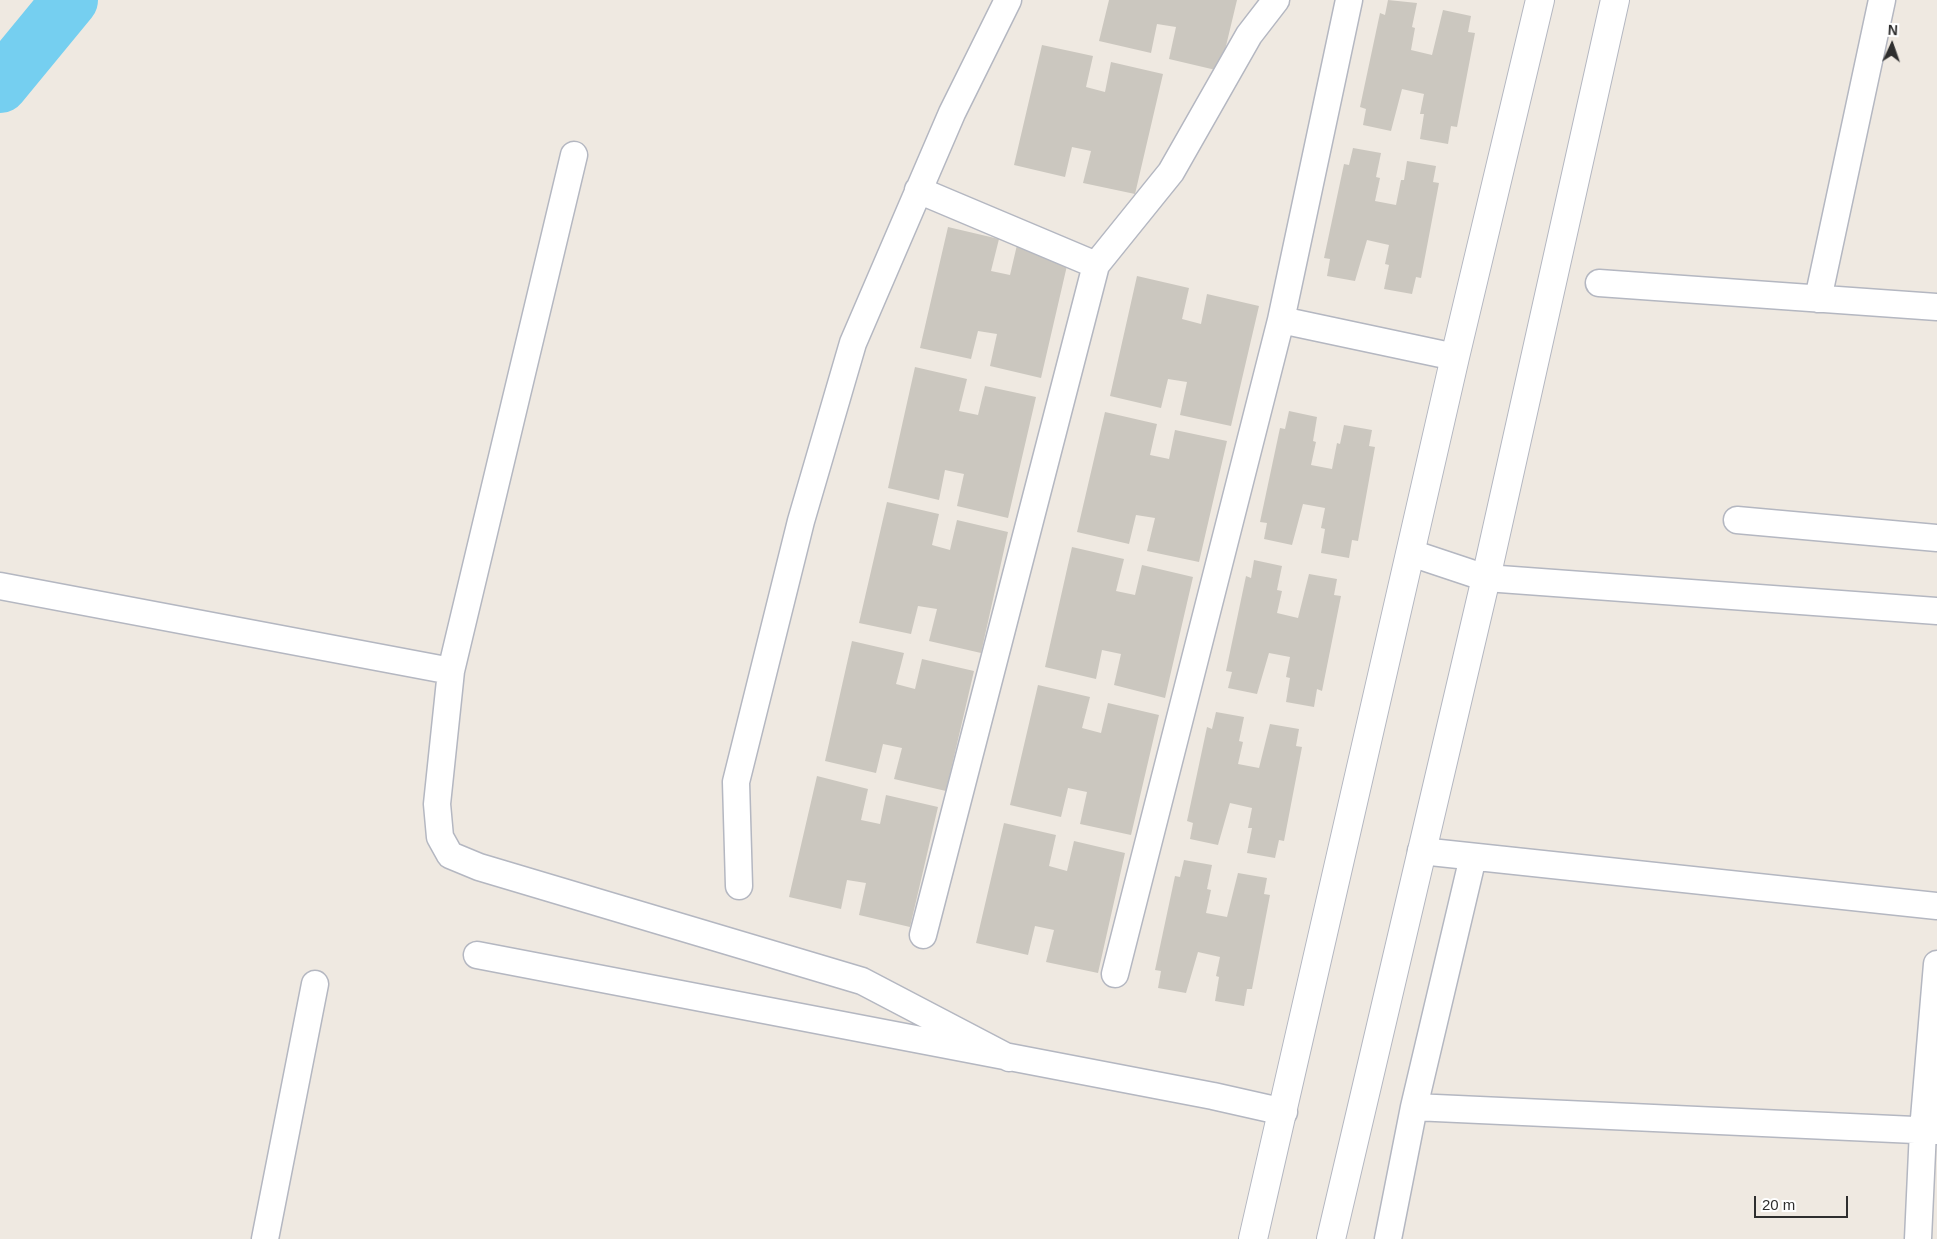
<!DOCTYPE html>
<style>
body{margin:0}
#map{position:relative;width:1937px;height:1239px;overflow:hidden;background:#efe9e1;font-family:Helvetica,sans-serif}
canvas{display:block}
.north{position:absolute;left:1867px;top:20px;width:50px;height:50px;-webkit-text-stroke:4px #fff;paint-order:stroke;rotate:3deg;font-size:14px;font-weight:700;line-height:20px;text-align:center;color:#2e2e2e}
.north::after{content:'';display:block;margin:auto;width:18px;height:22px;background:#2e2e2e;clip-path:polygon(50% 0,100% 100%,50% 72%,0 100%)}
.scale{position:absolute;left:1754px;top:1196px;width:94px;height:22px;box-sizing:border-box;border:2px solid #2e2e2e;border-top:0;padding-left:6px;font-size:15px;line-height:18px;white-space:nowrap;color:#2e2e2e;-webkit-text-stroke:4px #fff;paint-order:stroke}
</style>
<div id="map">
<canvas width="1937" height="1239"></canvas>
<div class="north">N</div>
<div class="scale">20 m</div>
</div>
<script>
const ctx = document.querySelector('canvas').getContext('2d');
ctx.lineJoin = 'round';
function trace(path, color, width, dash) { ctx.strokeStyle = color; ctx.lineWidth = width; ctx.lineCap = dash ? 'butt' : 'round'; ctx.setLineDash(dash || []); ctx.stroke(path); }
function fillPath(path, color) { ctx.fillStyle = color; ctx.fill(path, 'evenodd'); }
trace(new Path2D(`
 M0 85 70 0`), '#75cff0', 56);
fillPath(new Path2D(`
 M1109 0H1237L1220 71 1169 59 1176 27 1157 24 1151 53 1099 41Z
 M1388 0 1417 3 1412 27 1415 28 1411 50 1432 55 1443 10 1471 16 1468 32 1475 33 1457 127 1451 126 1448 144 1420 139 1424 114H1420L1424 94 1402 89 1391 131 1363 125 1366 109 1360 107 1380 13 1385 15Z
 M1042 45 1093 56 1086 87 1105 92 1111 62 1163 74 1135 194 1083 183 1091 151 1072 147 1065 177 1014 165Z
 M1353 148 1381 153 1376 177 1380 178 1375 201 1396 205 1401 180H1404L1407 161 1436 166 1433 182 1439 183 1421 278 1416 277 1412 294 1384 289 1389 265 1385 264 1389 245 1367 240 1355 281 1327 276 1330 259 1324 258 1344 164 1349 165Z
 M948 227 999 239 991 271 1010 275 1017 245 1069 257 1041 378 990 366 997 334 978 331 971 359 920 348Z
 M1137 276 1189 288 1182 319 1201 324 1207 294 1259 306 1231 426 1180 415 1187 382 1168 379 1161 408 1110 396Z
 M915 367 967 379 959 411 978 415 985 386 1036 397 1008 518 957 506 964 474 945 470 939 500 888 488Z
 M1289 411 1317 417 1313 441 1316 442 1311 465 1332 469 1337 443 1340 444 1344 425 1372 430 1369 446 1375 447 1358 541 1352 540 1349 558 1321 553 1325 529 1321 528 1325 508 1303 504 1292 545 1264 539 1267 523 1260 522 1280 428 1285 429Z
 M1105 412 1157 424 1150 455 1169 459 1175 430 1227 441 1199 562 1147 551 1155 518 1136 515 1129 544 1077 532Z
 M887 502 939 514 932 545 950 550 957 520 1008 532 981 653 929 641 937 609 918 606 911 634 859 623Z
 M1072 547 1124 559 1116 591 1135 595 1142 565 1193 577 1165 698 1114 685 1121 654 1102 650 1096 679 1045 667Z
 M1254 560 1282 566 1277 590 1282 591 1277 613 1298 618 1309 574 1337 579 1334 595 1341 596 1322 691 1317 689 1314 707 1286 702 1290 678 1286 677 1290 657 1269 653 1257 694 1228 688 1232 672 1226 671 1246 576 1251 578Z
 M852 641 904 653 896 684 915 689 922 659 974 671 946 791 894 779 902 748 883 744 876 773 825 761Z
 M1038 685 1090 697 1082 728 1101 733 1108 703 1159 715 1131 835 1080 824 1087 792 1068 788 1061 817 1010 805Z
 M1216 712 1244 717 1239 741 1243 742 1238 764 1259 768 1270 724 1299 729 1296 746 1302 747 1284 841 1279 840 1275 858 1247 853 1252 828H1248L1252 808 1230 803 1218 845 1190 839 1193 823 1187 821 1207 727 1212 729Z
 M817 776 868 789 861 820 880 824 886 795 938 807 910 927 859 915 866 883 847 880 841 909 789 897Z
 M1004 823 1056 835 1049 866 1067 871 1074 841 1125 853 1098 973 1046 962 1054 930 1035 926 1028 955 976 943Z
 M1184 860 1212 865 1207 889 1211 890 1206 913 1227 917 1238 873 1267 878 1264 894 1270 895 1252 989H1247L1244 1006 1215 1001 1219 977 1216 976 1220 957 1198 952 1186 993 1158 988 1161 971 1155 970 1175 876 1180 877Z`), '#cbc7bf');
const minor = new Path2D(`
 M574 155 451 671 437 804 440 837 450 855 479 867 862 981 1009 1058
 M918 190 1096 265
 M1599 283 1937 307
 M1818 299 1882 0
 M1281 320 1455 357
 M1737 520 1937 538
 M1411 553 1486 578 1937 611
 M0 586 451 671
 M1421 851 1937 906
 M739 886 736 782 801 521 853 343 952 113 1008 0
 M923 935 1096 265 1171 172 1249 35 1276 0
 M477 955 1213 1096 1284 1112
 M1115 974 1281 320 1349 0
 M1414 1107 1937 1131
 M265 1239 315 984
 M1388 1239 1414 1107 1473 857
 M1918 1239 1923 1130 1937 964`);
const tertiary = new Path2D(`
 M1253 1239 1455 357 1540 0
 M1331 1239 1486 578 1615 0`);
trace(minor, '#b4b7c1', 29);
trace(tertiary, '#b4b7c1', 30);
trace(minor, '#fff', 26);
trace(tertiary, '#fff', 28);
</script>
